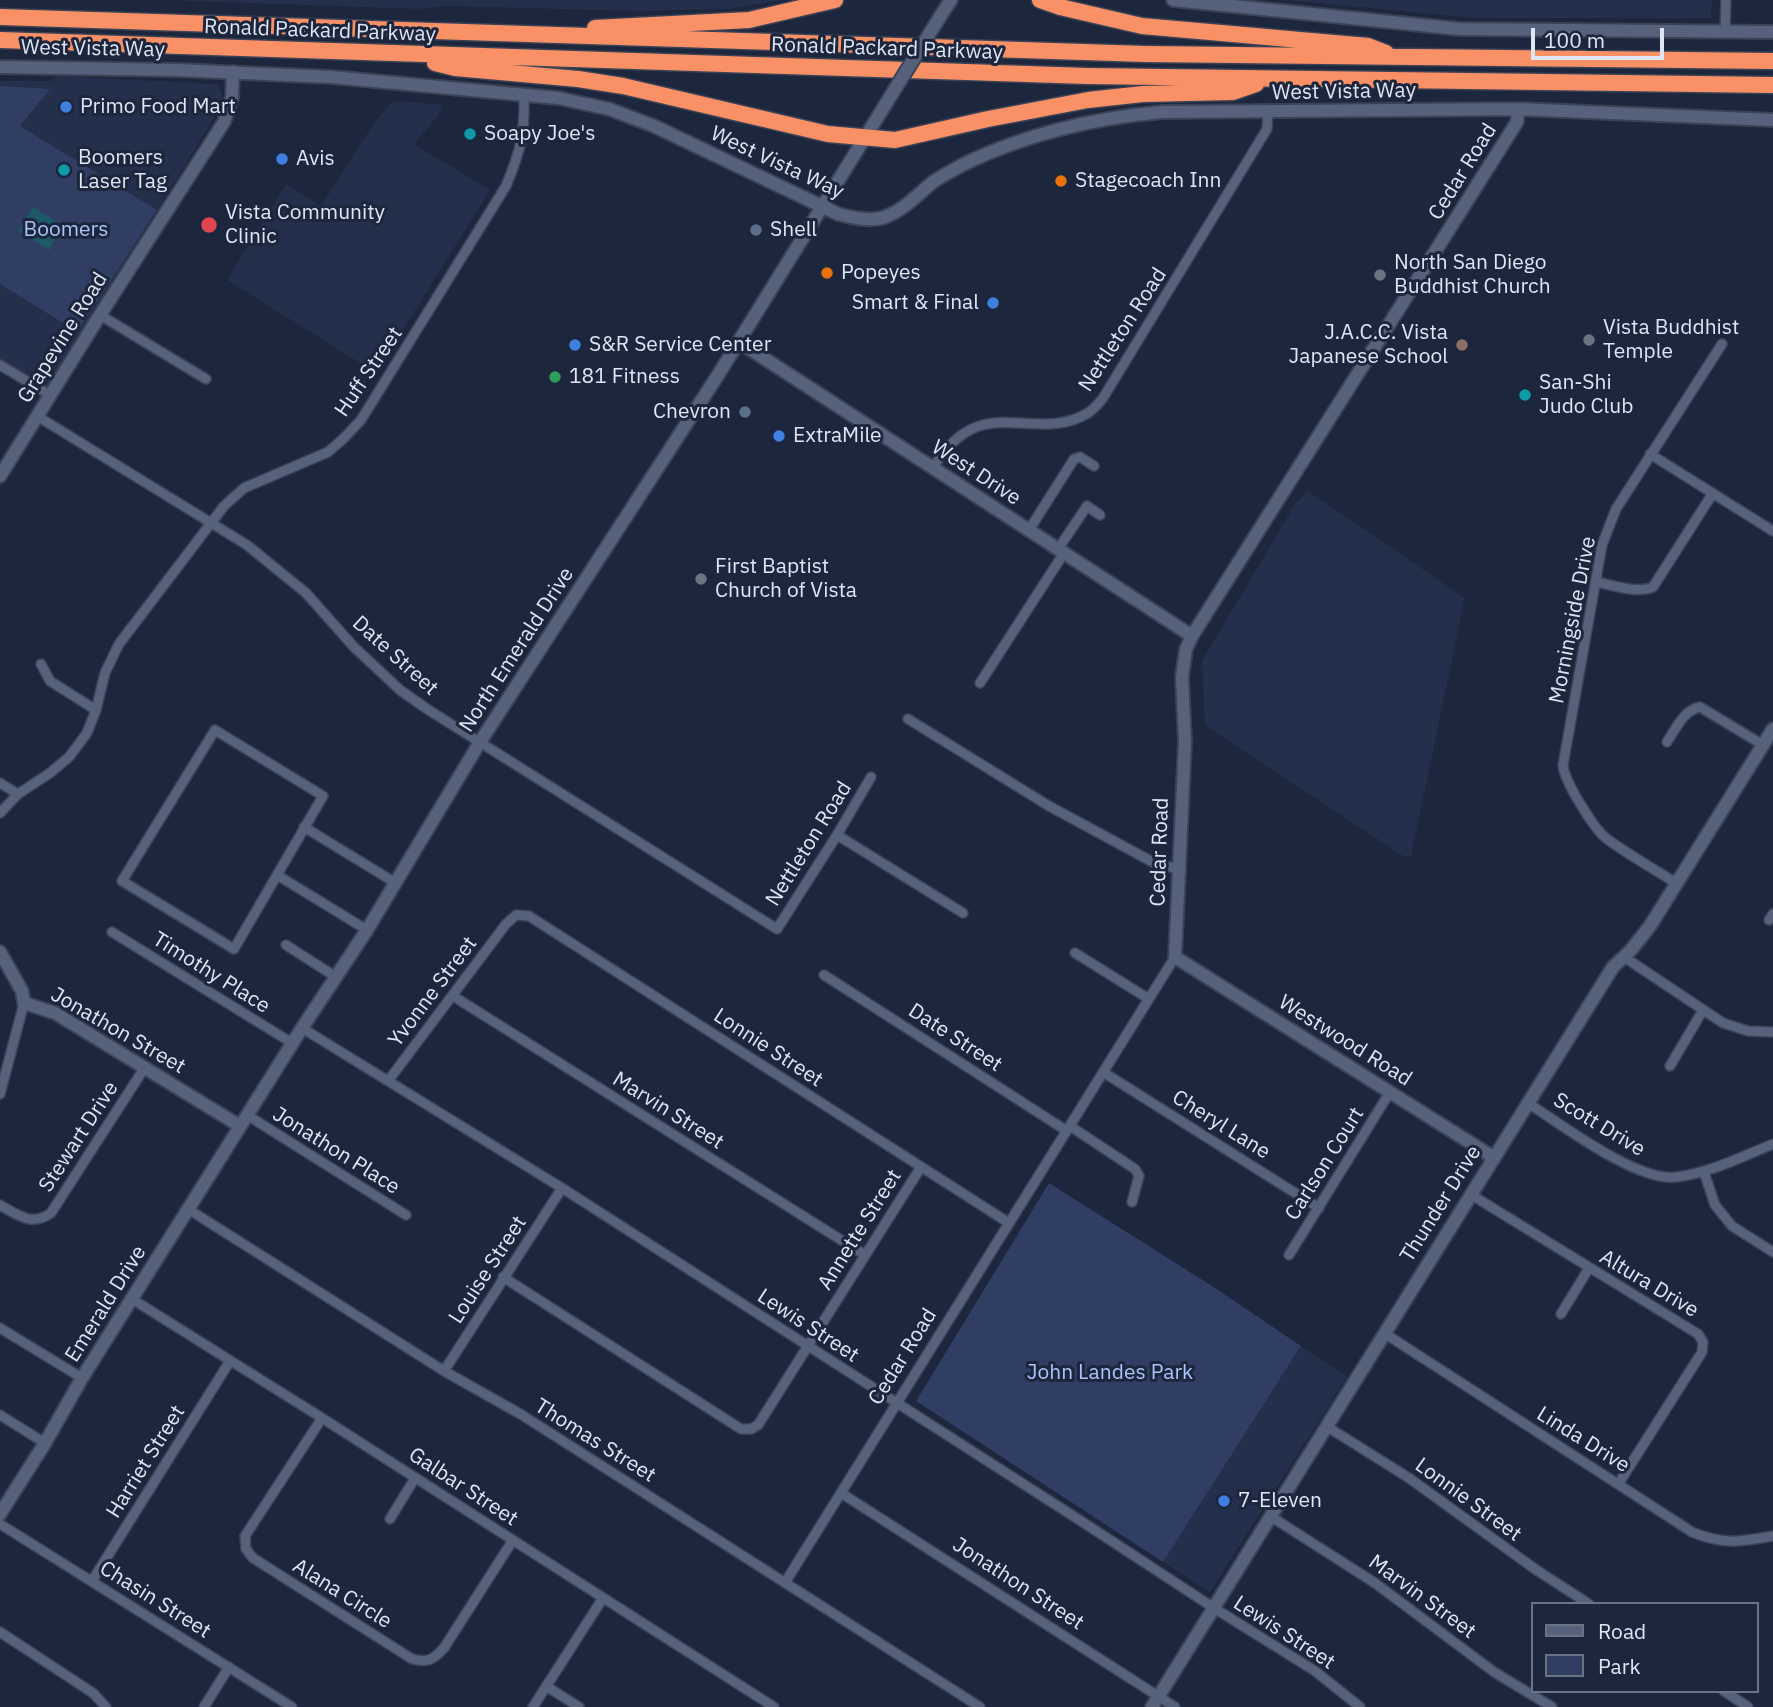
<!DOCTYPE html>
<style>
body{margin:0}
#map{position:relative;width:1773px;height:1707px;overflow:hidden;background:#1c263c;font-family:"IBM Plex Sans",sans-serif}
canvas{display:block}
.legend{position:absolute;left:1531px;top:1602px;width:228px;height:91px;box-sizing:border-box;background:#1c263c;border:2px solid #6a7286;margin:0;padding:9px 12px;list-style:none;font-size:21px;color:#dee5f4}
.legend li{display:flex;align-items:center;gap:14px;height:35px}
.legend b{width:35px;border:2px solid #6a7286}
.scale{position:absolute;left:1531px;top:28px;width:133px;height:32px;box-sizing:border-box;border:4px solid #dee5f4;border-top:0;padding-left:9px;font-size:21px;line-height:24px;white-space:nowrap;color:#dee5f4;-webkit-text-stroke:5px #1c263c;paint-order:stroke}
</style>
<div id="map">
<canvas width="1773" height="1707"></canvas>
<ul class="legend">
<li><b style="height:9px;background:#56617b"></b>Road</li>
<li><b style="height:19px;background:#2f3e62"></b>Park</li>
</ul>
<div class="scale">100 m</div>
</div>
<script>
const ctx = document.querySelector('canvas').getContext('2d');
ctx.lineJoin = 'round';
function fillPath(path, color) { ctx.fillStyle = color; ctx.fill(path, 'evenodd'); }
function trace(path, color, width, dash) { ctx.strokeStyle = color; ctx.lineWidth = width; ctx.lineCap = dash ? 'butt' : 'round'; ctx.setLineDash(dash || []); ctx.stroke(path); }
function drawText(font, color, halo, rows, align = 'center') {
  ctx.font = font + ' "IBM Plex Sans",sans-serif'; ctx.lineWidth = 6; ctx.setLineDash([]); ctx.textBaseline = 'middle'; ctx.strokeStyle = halo; ctx.fillStyle = color; for (const [text, x, y, turn = 0] of rows) {
    ctx.save(); ctx.translate(x, y); ctx.rotate((+turn || 0) * Math.PI / 180); ctx.textAlign = isNaN(turn) ? turn : align; if (halo) ctx.strokeText(text, 0, 0); ctx.fillText(text, 0, 0); ctx.restore();
  }
}
fillPath(new Path2D(`
 M162 0H783L731 9 636 11 446 6 418 9Z
 M1286 0H1712L1711 18H1474Z
 M57 76 218 84 224 102 47 388 0 359V81H51Z
 M400 101 443 105 437 117 414 144 490 190 376 373 227 280 286 184 321 206 374 123 391 103Z
 M1308 491 1465 598 1411 856H1403L1205 725 1202 661 1295 504Z
 M1301 1346 1347 1377 1210 1592 1163 1562Z`), '#232f4b');
fillPath(new Path2D(`
 M0 86 50 89 20 126 157 210 79 329H73L0 284Z
 M1049 1183 1212 1286 1301 1346 1163 1562 916 1401Z`), '#2f3e62');
fillPath(new Path2D(`
 M33 207 64 226 57 237 54 235 57 228 48 242 53 238 55 239 49 250 19 231Z`), '#1d5966');
const street = new Path2D(`
 M1725 31 1726 0
 M100 315 206 379
 M0 365 50 395
 M37 416 247 545 306 593 353 646 400 690 427 709 777 929 837 835 871 777
 M1650 454 1773 531
 M933 468C982 387 1032 446 1088 413 1094 409 1099 403 1103 398L1267 129 1268 112
 M1029 530 1074 459 1080 457 1094 466
 M1058 549 1087 506 1100 515
 M1596 582C1613 585 1637 594 1653 587L1713 493
 M41 664 50 681 96 710
 M980 683 1064 553
 M908 719 1049 806 1160 866 1178 868
 M215 730 323 796 234 949 122 881Z
 M1667 742C1676 728 1684 710 1700 707L1763 745
 M0 783 18 794
 M0 813 18 794 50 773 69 757 87 733 96 710 105 673 119 644 224 506 244 488 328 452 343 439 361 420 506 186C521 150 525 133 524 94
 M304 827 394 882
 M837 835 963 913
 M277 875 367 930
 M1676 883C1654 869 1629 855 1607 839 1594 829 1564 781 1563 765L1602 545 1616 509 1722 344
 M1769 920 1773 914
 M112 932 292 1043
 M286 945 336 977
 M1075 953 1149 999
 M1624 957 1723 1023 1748 1031 1773 1032
 M824 975 1067 1131
 M453 996 865 1255
 M302 1028 562 1188 1081 1521 1214 1608 1315 1671 1360 1707
 M1670 1066 1703 1010
 M1103 1072 1319 1208
 M388 1081 506 924 516 915 529 916 1009 1223
 M0 1094 24 1003
 M1528 1103C1562 1125 1637 1182 1676 1177 1710 1173 1741 1157 1773 1144
 M247 1115 406 1215
 M1070 1126 1135 1169 1139 1176 1132 1202
 M1704 1172 1715 1205 1732 1226 1773 1252
 M1470 1194 1698 1334 1703 1342 1702 1352 1619 1483
 M0 1205C18 1215 32 1227 51 1213L145 1067
 M188 1209 444 1371 522 1415 980 1707
 M1289 1255 1390 1092
 M503 1277 741 1429H751L758 1425 921 1167
 M132 1299 322 1418 774 1707
 M1561 1314 1589 1268
 M0 1328 82 1378
 M1384 1333 1692 1532C1723 1545 1741 1542 1773 1536
 M444 1371 562 1188
 M0 1415 45 1443
 M322 1418 245 1536 246 1549 253 1558 412 1659C428 1663 433 1660 444 1648L513 1540
 M1326 1426 1409 1478 1535 1569 1589 1604
 M841 1493 1175 1707
 M1270 1516 1375 1583 1494 1672 1552 1707
 M390 1519 415 1478
 M0 1524 292 1707
 M92 1581 230 1361
 M786 1581 1175 957
 M0 1632 93 1693 106 1707
 M546 1686 579 1707
 M1724 1691 1748 1707
 M204 1707 229 1667
 M533 1707 603 1598`);
const secondary = new Path2D(`
 M1173 0 1460 29 1773 32
 M943 12 951 0
 M0 67 177 70 331 77 558 98 609 109 654 126 838 214C853 218 871 222 885 217 904 210 918 194 933 182 943 175 955 169 966 163 1027 134 1095 118 1162 112L1518 109 1773 120
 M739 342 1192 636
 M0 476 100 315 224 122 232 98 233 72
 M0 952 22 991 24 1003 55 1013 240 1126
 M1493 1157 1175 957 1185 742 1182 677 1186 649 1192 636 1517 122 1518 109
 M0 1514 45 1443 82 1378 302 1028 367 930 480 742 718 375 895 89
 M1152 1707 1613 967 1631 950 1650 926 1773 729`);
const highway = new Path2D(`
 M1040 0 1060 7 1142 26 1368 46 1386 53
 M0 17 1145 54 1773 61
 M595 28 749 20 835 0
 M0 40 1087 76 1773 85
 M435 63 455 68 578 79 623 86 828 134 895 140 988 119 1088 100 1143 94 1233 92 1256 84`);
trace(street, '#3b4255', 12);
trace(secondary, '#3b4255', 16);
trace(highway, '#3b4255', 19);
trace(street, '#56617b', 9);
trace(secondary, '#56617b', 12);
trace(highway, '#f99066', 16);
const secondaryBridge = new Path2D(`
 M895 89 943 12`);
trace(secondaryBridge, '#3b4255', 16, []);
trace(secondaryBridge, '#56617b', 12);
for (const [x, y, r, color] of [
 [66,107,7,"#3f7fe0"],
 [470,134,7,"#0f9aa8"],
 [282,159,7,"#3f7fe0"],
 [64,170,7,"#0f9aa8"],
 [1061,181,7,"#e8710a"],
 [209,225,9,"#e0444e"],
 [756,230,7,"#5c6f8a"],
 [827,273,7,"#e8710a"],
 [1380,275,7,"#6b7280"],
 [993,303,7,"#3f7fe0"],
 [1589,340,7,"#6b7280"],
 [575,345,7,"#3f7fe0"],
 [1462,345,7,"#8d6e63"],
 [555,377,7,"#2e9e5b"],
 [1525,395,7,"#0f9aa8"],
 [745,412,7,"#5c6f8a"],
 [779,436,7,"#3f7fe0"],
 [701,579,7,"#6b7280"],
 [1224,1501,7,"#3f7fe0"]
]) { const dot = new Path2D(); dot.arc(x, y, r, 0, 2 * Math.PI); ctx.fillStyle = color; ctx.fill(dot); trace(dot, '#1c263c', 2.5); }
drawText('21px', '#dee5f4', '#1c263c', [
 ["Ronald Packard Parkway",320,31,2],
 ["West Vista Way",93,49,1],
 ["Ronald Packard Parkway",887,49,2],
 ["West Vista Way",1344,92,-1],
 ["West Vista Way",777,163,25],
 ["Cedar Road",1463,172,-58],
 ["Nettleton Road",1123,330,-57],
 ["Grapevine Road",63,338,-58],
 ["Huff Street",369,372,-56],
 ["West Drive",976,473,33],
 ["Morningside Drive",1573,620,-79],
 ["North Emerald Drive",517,650,-57],
 ["Date Street",395,656,42],
 ["Nettleton Road",809,844,-58],
 ["Cedar Road",1160,852,-88],
 ["Timothy Place",211,973,32],
 ["Yvonne Street",433,992,-53],
 ["Jonathon Street",118,1031,30],
 ["Date Street",955,1038,33],
 ["Westwood Road",1345,1041,32],
 ["Lonnie Street",768,1048,33],
 ["Marvin Street",668,1111,32],
 ["Cheryl Lane",1221,1125,32],
 ["Scott Drive",1599,1125,31],
 ["Stewart Drive",79,1137,-57],
 ["Jonathon Place",336,1151,32],
 ["Carlson Court",1325,1164,-58],
 ["Thunder Drive",1441,1204,-58],
 ["Annette Street",860,1230,-58],
 ["Louise Street",488,1270,-57],
 ["Altura Drive",1649,1284,31],
 ["Emerald Drive",106,1304,-58],
 ["Lewis Street",808,1326,33],
 ["Cedar Road",903,1357,-58],
 ["Linda Drive",1583,1440,32],
 ["Thomas Street",595,1441,32],
 ["Harriet Street",146,1462,-58],
 ["Galbar Street",463,1487,33],
 ["Lonnie Street",1468,1500,36],
 ["Jonathon Street",1018,1584,33],
 ["Alana Circle",342,1594,32],
 ["Marvin Street",1422,1597,36],
 ["Chasin Street",155,1600,32],
 ["Lewis Street",1284,1633,33]
]);
drawText('21px', '#dee5f4', '#1c263c', [
 ["Primo Food Mart",80,107],
 ["Soapy Joe's",484,134],
 ["Boomers",78,158],
 ["Laser Tag",78,182],
 ["Avis",296,159],
 ["Stagecoach Inn",1075,181],
 ["Vista Community",225,213],
 ["Clinic",225,237],
 ["Shell",770,230],
 ["North San Diego",1394,263],
 ["Buddhist Church",1394,287],
 ["Popeyes",841,273],
 ["Smart & Final",979,303,"right"],
 ["Vista Buddhist",1603,328],
 ["Temple",1603,352],
 ["J.A.C.C. Vista",1448,333,"right"],
 ["Japanese School",1448,357,"right"],
 ["S&R Service Center",589,345],
 ["181 Fitness",569,377],
 ["San-Shi",1539,383],
 ["Judo Club",1539,407],
 ["Chevron",731,412,"right"],
 ["ExtraMile",793,436],
 ["First Baptist",715,567],
 ["Church of Vista",715,591],
 ["7-Eleven",1238,1501]
], 'left');
drawText('21px', '#aac3f9', '#1c263c', [
 ["Boomers",66,230],
 ["John Landes Park",1110,1373]
]);
</script>
